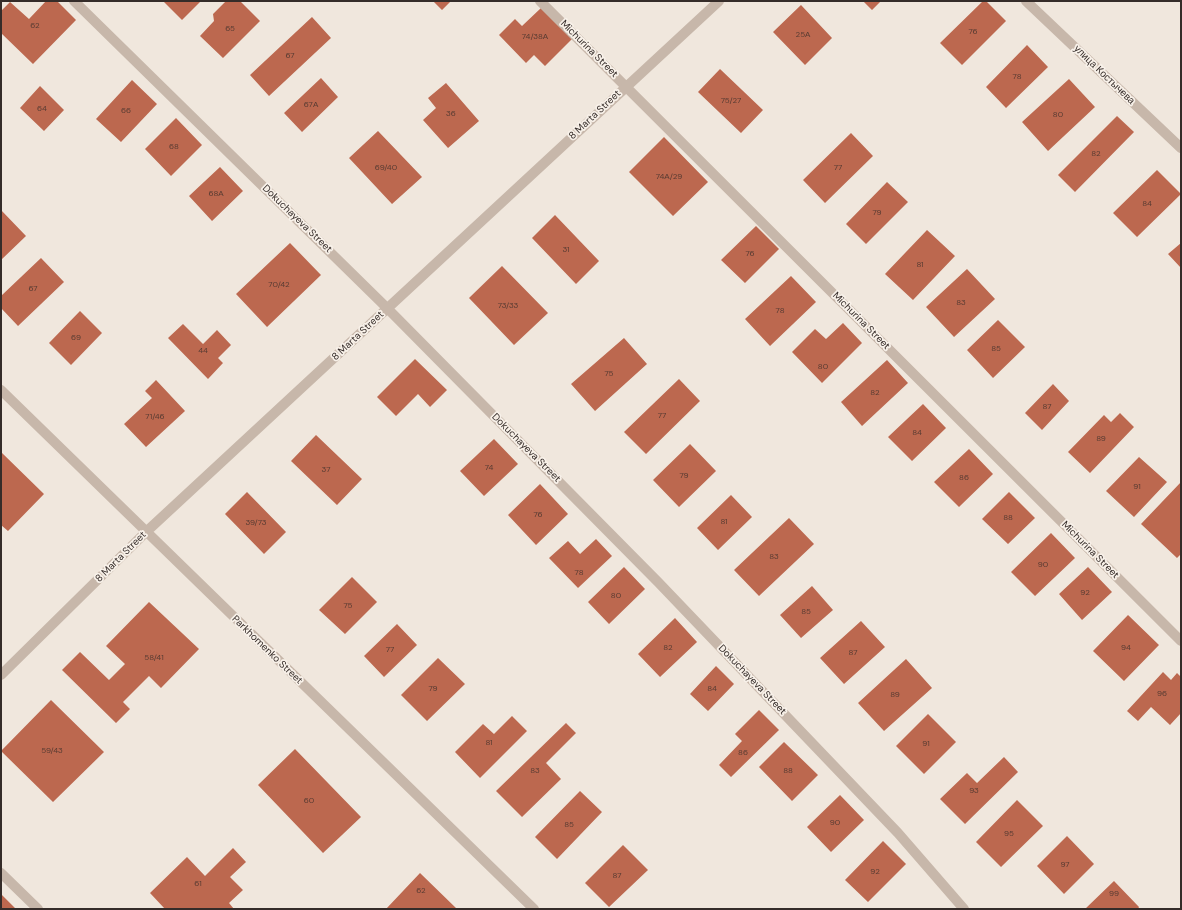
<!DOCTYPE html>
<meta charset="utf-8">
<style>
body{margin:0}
#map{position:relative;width:1182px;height:910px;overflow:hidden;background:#f0e7dd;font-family:"DM Sans",sans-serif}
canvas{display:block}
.frame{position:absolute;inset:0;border:2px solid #352c29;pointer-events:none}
</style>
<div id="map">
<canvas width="1182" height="910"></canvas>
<div class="frame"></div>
</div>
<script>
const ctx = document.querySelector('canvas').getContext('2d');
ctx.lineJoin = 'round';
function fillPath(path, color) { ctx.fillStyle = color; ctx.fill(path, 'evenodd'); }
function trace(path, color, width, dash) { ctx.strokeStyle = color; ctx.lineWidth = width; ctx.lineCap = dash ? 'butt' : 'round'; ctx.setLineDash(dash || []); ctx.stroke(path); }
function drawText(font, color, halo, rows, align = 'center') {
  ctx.font = font + ' "DM Sans",sans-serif'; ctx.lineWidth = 3.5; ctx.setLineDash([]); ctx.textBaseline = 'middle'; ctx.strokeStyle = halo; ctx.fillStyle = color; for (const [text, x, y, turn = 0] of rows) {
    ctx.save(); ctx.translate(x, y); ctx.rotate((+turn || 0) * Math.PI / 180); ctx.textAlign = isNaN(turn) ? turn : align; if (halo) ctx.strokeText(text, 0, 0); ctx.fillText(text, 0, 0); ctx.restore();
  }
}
fillPath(new Path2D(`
 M46 1H57L76 20 33 64 1 33V11L10 2 29 19Z
 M163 1H201L182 20Z
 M226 1H240L260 21 223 58 200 36 214 21 213 14Z
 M433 1H451L442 10Z
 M863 1H881L872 10Z
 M983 1H986L1006 21 962 65 940 43Z
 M801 5 832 38 805 65 773 32Z
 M541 8 572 39 545 66 534 55 526 63 499 35 515 19 522 26Z
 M312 17 331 38 269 96 250 75Z
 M1027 45 1048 67 1006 108 986 87Z
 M720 69 763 110 741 133 698 92Z
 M321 78 338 97 302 132 284 113Z
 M1069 79 1095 107 1048 151 1022 122Z
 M132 80 157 104 121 142 96 119Z
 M446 83 479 121 448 148 423 120 436 108 428 98Z
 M40 86 64 110 44 131 20 108Z
 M1117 116 1134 132 1075 192 1058 175Z
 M176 118 202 145 171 176 145 149Z
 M378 131 422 177 392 204 349 158Z
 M851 133 873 156 825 203 803 180Z
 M664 137 708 182 673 216 629 172Z
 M220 167 243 191 212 221 189 196Z
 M1157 170 1181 194 1137 237 1113 213Z
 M887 182 908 202 866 244 846 224Z
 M1 210 26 236 1 260Z
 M555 215 599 261 576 284 532 238Z
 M756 226 779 249 745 283 721 260Z
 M927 230 955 256 913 300 885 274Z
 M290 243 321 275 267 327 236 294Z
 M1181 243V268L1168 254Z
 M41 258 64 282 18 326 1 308V296Z
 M502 266 548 313 514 345 469 298Z
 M967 269 995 299 954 337 926 307Z
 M791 276 816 302 770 346 745 319Z
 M80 311 102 333 71 365 49 343Z
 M998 320 1025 347 993 378 967 350Z
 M843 323 862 343 822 383 792 352 815 329 826 339Z
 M183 324 203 344 217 330 231 345 218 358 223 363 208 379 168 338Z
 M624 338 647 364 595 411 571 384Z
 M415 359 447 390 430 407 418 394 396 416 377 397Z
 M887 360 908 383 862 426 841 402Z
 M679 379 700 401 646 454 624 432Z
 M156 380 185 411 146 447 124 424 152 398 145 391Z
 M1053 384 1069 401 1042 430 1025 413Z
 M923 404 946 428 912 461 888 437Z
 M1120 413 1134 427 1090 473 1068 452 1104 415 1111 422Z
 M316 435 362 479 337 505 291 461Z
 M494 439 518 464 484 496 460 471Z
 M690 444 716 471 679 507 653 480Z
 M969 449 993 474 959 507 934 482Z
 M1 452 44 494 8 531 1 525Z
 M1139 457 1167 482 1134 517 1106 491Z
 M1181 482V554L1177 558 1141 524Z
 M540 484 568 514 536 545 508 515Z
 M247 492 286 532 264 554 225 514Z
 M1009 492 1035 518 1008 544 982 519Z
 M731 495 752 517 718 550 697 528Z
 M789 518 814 544 759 596 734 570Z
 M1051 533 1075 558 1035 596 1011 572Z
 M596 539 612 556 578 588 549 558 568 541 580 554Z
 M624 567 645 589 609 624 588 602Z
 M1088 567 1112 592 1082 620 1059 594Z
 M352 577 377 602 345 634 319 610Z
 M812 586 833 610 801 638 780 615Z
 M149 602 199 649 161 688 149 676 123 702 130 709 116 723 62 670 80 652 109 680 125 664 106 646Z
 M1128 615 1159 645 1124 681 1093 651Z
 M675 618 697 642 660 677 638 654Z
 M861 621 885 647 844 684 820 658Z
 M397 624 417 645 384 677 364 656Z
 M438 658 465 684 427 721 401 695Z
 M906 659 932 688 884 731 858 703Z
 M716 666 734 684 708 711 690 694Z
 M1163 672 1171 680 1177 673 1181 677V713L1170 725 1151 707 1138 721 1127 711Z
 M51 700 104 752 53 802 1 751Z
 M759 710 779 730 731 777 719 765 742 741 735 734Z
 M928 714 956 742 924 774 896 746Z
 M512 716 527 731 480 778 455 752 483 724 494 734Z
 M566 723 576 733 546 763 561 779 522 817 496 791Z
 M784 742 818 775 792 801 759 767Z
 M295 749 361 817 323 853 258 785Z
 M1004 757 1018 772 965 824 940 799 967 773 977 783Z
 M580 791 602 812 557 859 535 837Z
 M840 795 864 820 831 852 807 827Z
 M1017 800 1043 826 1001 867 976 842Z
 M1067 836 1094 864 1064 894 1037 866Z
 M883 841 906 864 868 902 845 880Z
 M623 845 648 870 609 907 585 883Z
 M233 848 246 862 230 877 243 890 229 903 234 909H165L150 893 187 857 205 876Z
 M420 873 457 909H386Z
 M1114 881 1139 907 1138 909H1085Z
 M1 894 16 909H1Z`), '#bc684f');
trace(new Path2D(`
 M74 1 387 308 658 582 898 833 964 909
 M540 1 1181 641
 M1026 1 1181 148
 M1 390 534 909
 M1 675 146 532 719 1
 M1 873 38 909`), '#c7b7aa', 10);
drawText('8px', '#573b32', null, [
 ["62",35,26],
 ["65",230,29],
 ["76",973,32],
 ["25А",803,35],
 ["74/38А",535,37],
 ["67",290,56],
 ["78",1017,77],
 ["75/27",731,101],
 ["67А",311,105],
 ["64",42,109],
 ["66",126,111],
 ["36",451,114],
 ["80",1058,115],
 ["68",174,147],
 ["82",1096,154],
 ["69/40",386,168],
 ["77",838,168],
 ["74А/29",669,177],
 ["68А",216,194],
 ["84",1147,204],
 ["79",877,213],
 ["31",566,250],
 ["76",750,254],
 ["81",920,265],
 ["70/42",279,285],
 ["67",33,289],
 ["83",961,303],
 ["73/33",508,306],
 ["78",780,311],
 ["69",76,338],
 ["85",996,349],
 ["44",203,351],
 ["80",823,367],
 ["75",609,374],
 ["82",875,393],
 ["87",1047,407],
 ["77",662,416],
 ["71/46",155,417],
 ["84",917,433],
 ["89",1101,439],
 ["74",489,468],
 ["37",326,470],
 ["79",684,476],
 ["86",964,478],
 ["91",1137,487],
 ["76",538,515],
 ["88",1008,518],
 ["81",724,522],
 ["39/73",256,523],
 ["83",774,557],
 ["90",1043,565],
 ["78",579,573],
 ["92",1085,593],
 ["80",616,596],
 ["75",348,606],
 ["85",806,612],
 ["82",668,648],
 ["94",1126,648],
 ["77",390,650],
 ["87",853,653],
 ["58/41",154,658],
 ["79",433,689],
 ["84",712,689],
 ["96",1162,694],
 ["89",895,695],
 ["81",489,743],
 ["91",926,744],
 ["59/43",52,751],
 ["86",743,753],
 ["83",535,771],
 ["88",788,771],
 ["93",974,791],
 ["60",309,801],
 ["90",835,823],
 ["85",569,825],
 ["95",1009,834],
 ["97",1065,865],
 ["92",875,872],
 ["87",617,876],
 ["61",198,884],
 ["62",421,891],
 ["99",1114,894]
]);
drawText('10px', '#352c29', '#f8f1e9', [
 ["Michurina Street",589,49,45],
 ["улица Костычева",1104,75,44],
 ["8 Marta Street",595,115,-43],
 ["Dokuchayeva Street",297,219,44],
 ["Michurina Street",861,321,45],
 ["8 Marta Street",358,336,-43],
 ["Dokuchayeva Street",526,448,45],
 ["Michurina Street",1090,550,45],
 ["8 Marta Street",121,557,-45],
 ["Parkhomenko Street",267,650,44],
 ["Dokuchayeva Street",752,680,46]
]);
</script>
